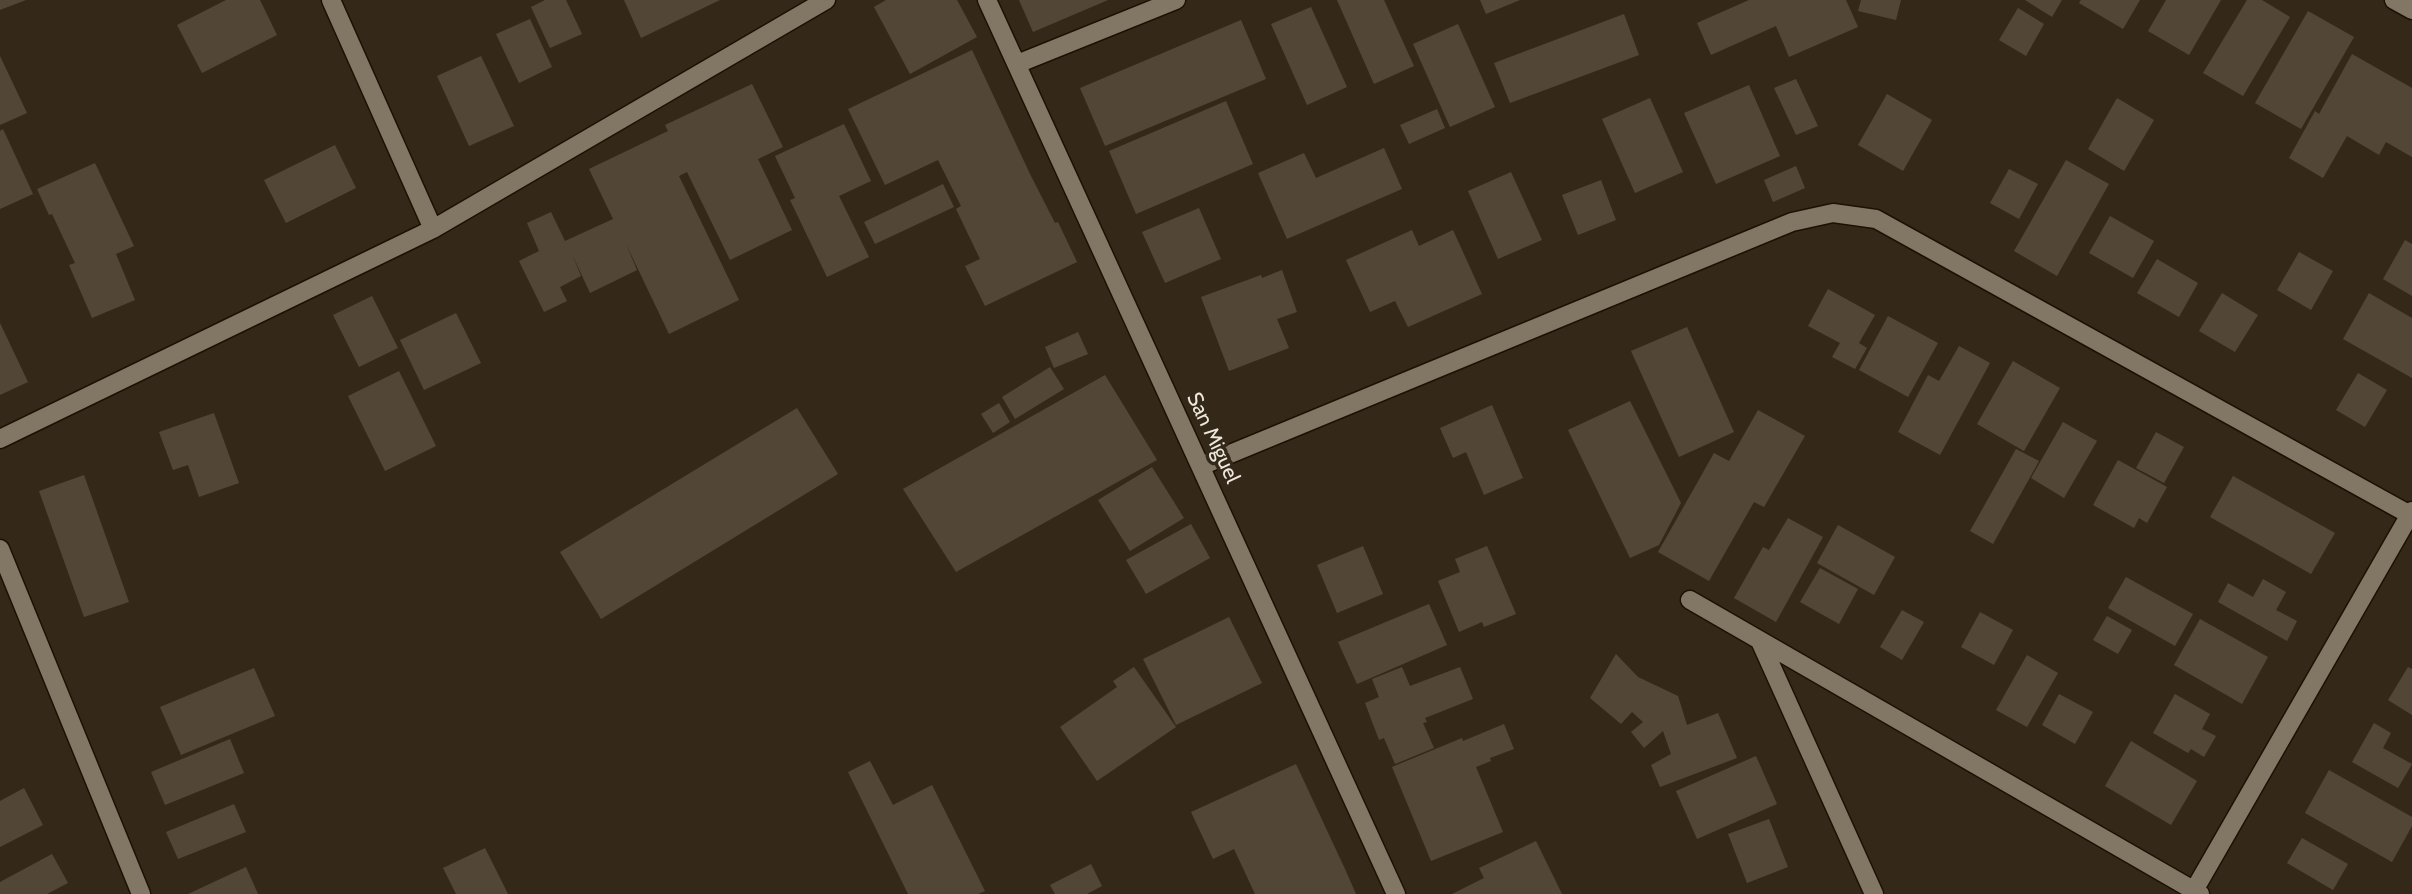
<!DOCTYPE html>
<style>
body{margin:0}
canvas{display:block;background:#342919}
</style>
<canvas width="2412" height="894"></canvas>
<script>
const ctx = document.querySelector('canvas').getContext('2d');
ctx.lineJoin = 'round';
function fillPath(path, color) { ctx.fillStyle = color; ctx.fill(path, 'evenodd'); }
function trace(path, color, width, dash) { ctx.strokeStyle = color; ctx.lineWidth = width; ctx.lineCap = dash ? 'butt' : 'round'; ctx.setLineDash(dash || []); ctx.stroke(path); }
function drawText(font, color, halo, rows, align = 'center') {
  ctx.font = font + ' Cabin,sans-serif'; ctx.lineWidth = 7; ctx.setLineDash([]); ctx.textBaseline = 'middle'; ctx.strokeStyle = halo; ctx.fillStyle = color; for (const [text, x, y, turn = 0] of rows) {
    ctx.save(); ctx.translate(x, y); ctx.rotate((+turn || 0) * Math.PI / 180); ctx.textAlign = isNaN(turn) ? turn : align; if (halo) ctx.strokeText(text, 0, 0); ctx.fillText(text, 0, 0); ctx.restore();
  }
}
fillPath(new Path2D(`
 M0 0H26L0 10Z
 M226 0H260L277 35 202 73 177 25Z
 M545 0H566L582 34 550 48 531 7Z
 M624 0H720L641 38Z
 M886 0H957L977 37 910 74 874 7Z
 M1019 0H1108L1033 32Z
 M1337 0H1384L1414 66 1374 84Z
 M1480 0H1520L1486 14Z
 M1749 0H1846L1858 27 1789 57 1776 26 1711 55 1697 23Z
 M1861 0H1901L1896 20 1858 11Z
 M2025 0H2062L2052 17Z
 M2081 0H2140L2123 29 2079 3Z
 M2166 0H2221L2189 55 2148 31Z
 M2247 0H2262L2290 17 2243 96 2203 73Z
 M1311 7 1347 87 1307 105 1271 24Z
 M2018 8 2044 24 2026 56 1999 40Z
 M2308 11 2354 37 2301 129 2255 103Z
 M1624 14 1639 55 1510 103 1494 63Z
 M530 19 552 67 519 83 496 34Z
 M1241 20 1266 79 1105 146 1080 88Z
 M1458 24 1495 107 1450 127 1413 44Z
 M972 50 1030 174 1055 223 1058 222 1077 262 985 306 965 266 980 259 956 209 961 206 938 160 885 185 848 109Z
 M2352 54 2412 88V157L2386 142 2379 155 2347 136 2323 178 2289 158 2315 111 2319 114Z
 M0 56 27 113 0 125Z
 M481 56 514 126 469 146 437 76Z
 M1796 79 1818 126 1796 135 1774 88Z
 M752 84 783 147 758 159 792 230 730 260 687 172 679 176 739 300 669 334 626 244 637 270 590 293 572 254 581 276 560 287 567 301 544 312 519 261 539 251 527 223 551 212 565 241 613 219 589 169 668 131 665 125Z
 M1749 85 1780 156 1716 184 1684 113Z
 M1887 94 1932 120 1903 171 1858 145Z
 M1650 98 1683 172 1635 193 1602 119Z
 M2117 98 2154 120 2124 171 2088 149Z
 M1226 101 1253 164 1136 214 1109 151Z
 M1437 109 1445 128 1409 144 1400 125Z
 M844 124 871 181 839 196 869 257 827 277 790 200 795 198 775 156Z
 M3 129 33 194 0 209V131Z
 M335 145 356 188 286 223 264 180Z
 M1384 148 1402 189 1287 239 1258 173 1304 153 1316 178Z
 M2066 160 2109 184 2057 276 2014 251Z
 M95 163 134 246 116 254 135 300 92 318 69 265 75 263 52 214 49 215 37 189Z
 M1796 166 1805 188 1773 202 1764 180Z
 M2009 169 2038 184 2019 219 1990 203Z
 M1511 172 1542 240 1498 259 1468 191Z
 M1601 180 1616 220 1578 235 1562 195Z
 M943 184 954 207 875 244 864 222Z
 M1199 208 1221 259 1165 283 1142 232Z
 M2110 216 2154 241 2133 278 2089 253Z
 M1412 230 1419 246 1453 230 1482 294 1408 327 1395 301 1370 312 1346 260Z
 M2405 240 2412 244V296L2383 279Z
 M2299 252 2333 271 2311 310 2277 290Z
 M2157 259 2198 283 2179 317 2137 293Z
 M1282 270 1297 312 1277 319 1289 348 1229 371 1201 297 1261 275 1262 278Z
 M1828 289 1875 315 1859 343 1867 348 1855 369 1832 357 1840 343 1808 326Z
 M2222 293 2258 315 2235 352 2199 331Z
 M2369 293 2412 318V378L2343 339Z
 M372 296 398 348 359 367 333 315Z
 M456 313 481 363 424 390 400 340Z
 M1888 316 1938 343 1908 397 1859 370Z
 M0 323 28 382 0 395Z
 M1687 327 1734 432 1679 457 1631 351Z
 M1078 332 1088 354 1054 368 1045 347Z
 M1959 346 1990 363 1940 455 1898 432 1928 375 1939 381Z
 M2013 361 2060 388 2024 451 1977 424Z
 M1050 367 1064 389 1015 419 1002 397Z
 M399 371 436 446 385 471 348 396Z
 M2358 373 2387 390 2365 427 2336 410Z
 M1105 375 1157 460 956 572 903 489Z
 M1630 401 1681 503 1659 545 1630 558 1568 430Z
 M999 403 1010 422 993 433 981 414Z
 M1492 405 1523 478 1484 495 1466 452 1453 458 1440 428Z
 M797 408 838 474 601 619 560 552Z
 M1758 410 1805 436 1764 507 1754 502 1709 581 1658 552 1714 453 1729 461Z
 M214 413 239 483 199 497 188 465 173 470 159 432Z
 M2063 422 2097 441 2064 498 2031 478Z
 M2156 432 2184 447 2164 483 2136 468Z
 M2016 449 2039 461 1993 544 1970 531Z
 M2118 460 2167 487 2147 523 2139 518 2134 528 2093 505Z
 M1152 467 1184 518 1130 551 1098 500Z
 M84 475 129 602 84 617 39 491Z
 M2233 476 2335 533 2311 574 2210 517Z
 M1788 518 1823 537 1776 622 1734 598 1763 547 1769 550Z
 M1191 524 1210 558 1146 594 1126 560Z
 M1838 525 1895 557 1874 595 1817 563Z
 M1363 546 1383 594 1337 613 1317 565Z
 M1487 546 1516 614 1484 627 1482 622 1459 632 1438 581 1460 572 1455 559Z
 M1820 568 1858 589 1839 624 1800 602Z
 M2126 577 2193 614 2175 646 2108 608Z
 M2263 579 2286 592 2276 610 2297 621 2287 641 2218 602 2228 583 2253 597Z
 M1429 604 1447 645 1357 684 1338 642Z
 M1902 610 1924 622 1902 660 1880 647Z
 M1980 612 2013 630 1994 665 1961 647Z
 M2107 616 2132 630 2118 654 2093 640Z
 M1229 617 1262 683 1176 725 1143 659Z
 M2200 619 2268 657 2242 704 2174 665Z
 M1616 654 1638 677 1678 696 1687 725 1718 713 1737 758 1660 787 1651 765 1671 754 1663 731 1644 748 1631 732 1643 722 1632 712 1621 724 1590 698Z
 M2027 655 2058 673 2027 727 1996 710Z
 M1134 667 1176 727 1097 781 1060 727 1117 687 1113 681Z
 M1402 667 1410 686 1460 667 1473 699 1425 718 1427 722 1423 723 1434 748 1395 764 1384 738 1379 740 1365 703 1379 697 1372 679Z
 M2408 667 2412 669V715L2388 700Z
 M254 668 275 716 181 755 160 707Z
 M2059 694 2093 712 2075 744 2042 725Z
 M2175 694 2210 714 2202 729 2216 736 2204 757 2191 749 2188 753 2153 733Z
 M2374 723 2391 733 2383 748 2412 764 2398 788 2352 762Z
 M1504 724 1514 749 1490 758 1491 761 1476 767 1503 832 1431 861 1392 767 1462 738 1463 741Z
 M230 739 244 773 165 805 151 772Z
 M2131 741 2197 781 2171 825 2105 786Z
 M1756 756 1777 804 1697 839 1676 791Z
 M870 761 893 805 932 785 985 891 978 894H908L848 772Z
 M1296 764 1345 869 1356 894H1255L1234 849 1213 859 1191 812Z
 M2329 770 2412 817V826L2392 862 2305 813Z
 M24 788 43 825 0 847V801Z
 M234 804 246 832 178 859 166 832Z
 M1769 819 1788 867 1747 883 1728 834Z
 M2302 838 2348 864 2333 890 2287 863Z
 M1536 841 1562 894H1452L1484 878 1479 868Z
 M485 848 508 894H456L443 868Z
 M52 854 68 883 47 894H0V882Z
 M1091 864 1102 886 1087 894H1055L1050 885Z
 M246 867 258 894H188Z`), '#524736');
const minor = new Path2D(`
 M331 0 433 229
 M987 0 1396 894
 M2394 0 2412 10
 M1017 64 1176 0
 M0 439 433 229 826 0
 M1201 466 1792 222 1833 213 1876 219 2412 516
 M0 549 141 894
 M1690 600 2200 894
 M1760 641 1874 894
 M2192 894 2412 511`);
trace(minor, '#1b1104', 21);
trace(minor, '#827664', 18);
drawText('21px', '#efe8de', '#342919', [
 ["San Miguel",1213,438,65]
]);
</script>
